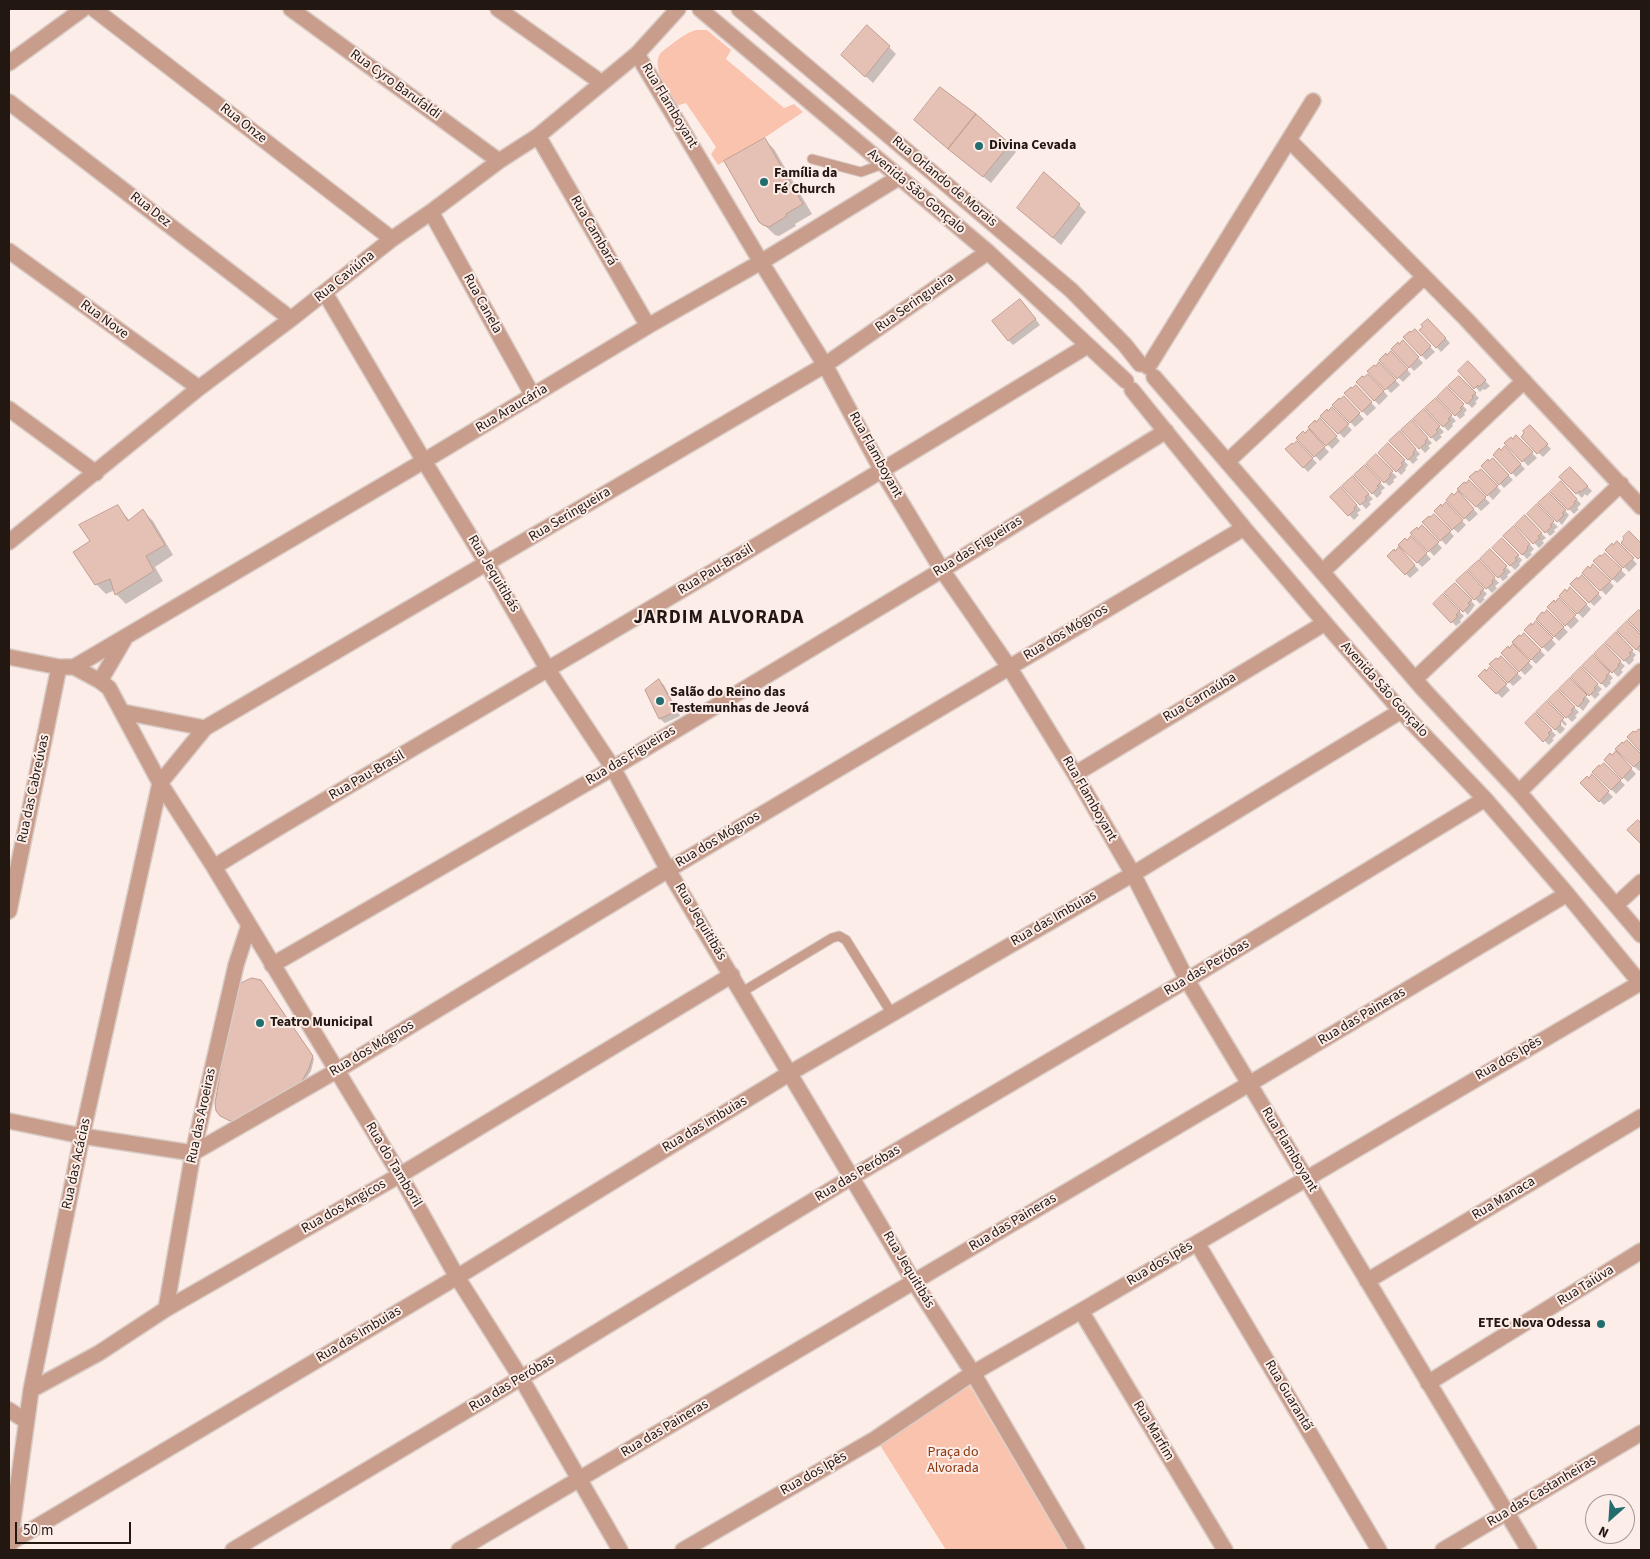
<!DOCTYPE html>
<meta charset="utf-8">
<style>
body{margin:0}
#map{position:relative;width:1650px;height:1559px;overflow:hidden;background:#fcede8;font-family:"Source Sans 3",sans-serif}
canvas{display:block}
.frame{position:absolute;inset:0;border:10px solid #231712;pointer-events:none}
.north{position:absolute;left:1585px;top:1494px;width:50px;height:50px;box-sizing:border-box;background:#fcede8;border:1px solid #a59792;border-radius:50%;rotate:206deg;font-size:14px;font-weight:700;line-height:20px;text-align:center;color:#231712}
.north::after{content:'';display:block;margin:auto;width:18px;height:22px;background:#226e6e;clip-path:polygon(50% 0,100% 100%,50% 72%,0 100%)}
.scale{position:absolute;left:15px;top:1522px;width:116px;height:22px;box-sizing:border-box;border:2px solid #231712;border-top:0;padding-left:6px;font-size:15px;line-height:18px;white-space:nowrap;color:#231712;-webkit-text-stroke:4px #fcede8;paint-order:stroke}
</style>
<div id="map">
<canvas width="1650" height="1559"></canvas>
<div class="frame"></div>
<div class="north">N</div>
<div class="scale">50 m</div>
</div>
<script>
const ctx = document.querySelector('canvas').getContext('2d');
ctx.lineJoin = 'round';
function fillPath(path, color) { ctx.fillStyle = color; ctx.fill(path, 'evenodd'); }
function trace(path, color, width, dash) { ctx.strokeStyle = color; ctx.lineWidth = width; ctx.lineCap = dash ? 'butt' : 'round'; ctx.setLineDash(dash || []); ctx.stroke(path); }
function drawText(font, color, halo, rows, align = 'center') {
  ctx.font = font + ' "Source Sans 3",sans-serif'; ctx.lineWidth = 4; ctx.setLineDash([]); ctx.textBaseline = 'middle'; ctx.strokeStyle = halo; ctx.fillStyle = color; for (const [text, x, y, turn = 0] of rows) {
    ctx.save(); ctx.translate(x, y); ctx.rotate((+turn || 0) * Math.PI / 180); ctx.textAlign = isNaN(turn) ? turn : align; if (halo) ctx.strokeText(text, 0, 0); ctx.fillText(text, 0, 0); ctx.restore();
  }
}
fillPath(new Path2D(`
 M696 30H707L731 50 726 59 784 108 794 104 803 112 764 138 718 165 711 154 716 147 686 103 676 106C669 93 651 68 660 54 663 50 668 47 672 44 680 38 686 33 696 30Z
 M970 1386 1067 1550H946L878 1442Z`), '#fac3ae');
fillPath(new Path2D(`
 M889 47 896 54 873 83 850 62Z
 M923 127 1009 145 1016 152 991 183Z
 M764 139 774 149 812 214 795 224 796 226 779 236 775 235 760 221Z
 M1079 205 1086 212 1061 245 1026 215Z
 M1025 305 1040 325 1013 345 1009 341Z
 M1428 320 1450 343 1441 352 1421 330Z
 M1415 331 1435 352 1426 360 1405 337Z
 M1403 342 1423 363 1414 371 1393 349Z
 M1391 353 1411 374 1403 382 1381 360Z
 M1468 363 1490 386 1485 390 1483 389 1480 392 1460 371Z
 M1379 364 1400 385 1391 393 1369 371Z
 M1368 375 1388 396 1379 405 1357 382Z
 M1459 377 1479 398 1475 402 1477 403 1472 408 1450 386Z
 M1356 386 1376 408 1367 416 1346 393Z
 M1447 388 1467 410 1464 413 1465 415 1460 419 1438 397Z
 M1344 398 1364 419 1355 427 1334 405Z
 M1436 400 1456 421 1452 424 1453 426 1448 431 1427 408Z
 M1332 409 1352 430 1344 438 1322 416Z
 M1424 411 1444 432 1440 435 1442 437 1436 442 1415 419Z
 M1320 420 1340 441 1332 449 1310 427Z
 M1412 422 1432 443 1428 446 1430 448 1425 453 1403 430Z
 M1530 427 1551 449 1543 457 1522 437Z
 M1308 431 1329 452 1320 461 1298 438Z
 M1400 433 1420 454 1416 458 1418 459 1413 464 1391 442Z
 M1516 437 1537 458 1528 466 1506 443Z
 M1297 443 1317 463 1308 472 1286 449Z
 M1388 444 1408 465 1405 469 1406 470 1401 475 1379 453Z
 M1505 448 1525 469 1516 477 1494 455Z
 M1376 456 1397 477 1393 480 1394 482 1389 486 1367 464Z
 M1493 459 1513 480 1504 488 1483 466Z
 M1365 467 1385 488 1381 491 1382 493 1377 498 1356 475Z
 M1570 469 1592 491 1587 496 1585 494 1582 498 1561 477Z
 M1481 470 1501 491 1493 500 1471 477Z
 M1353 478 1373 499 1369 502 1371 504 1366 509 1344 486Z
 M1469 482 1490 503 1481 511 1459 489Z
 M1561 483 1581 504 1577 508 1579 509 1574 514 1552 492Z
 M1341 489 1361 510 1357 513 1359 515 1354 520 1332 497Z
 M1458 493 1478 514 1469 522 1447 500Z
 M1549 494 1569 515 1562 525 1540 503Z
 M1446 504 1466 525 1458 533 1436 511Z
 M117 506 130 521 143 511 153 521 173 555 155 567 163 581 126 604 116 594 115 590 106 594 96 584 92 541Z
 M1537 506 1558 527 1554 530 1555 532 1550 536 1529 514Z
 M1434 516 1454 536 1446 545 1424 522Z
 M1525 517 1546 538 1542 541 1544 543 1539 548 1517 525Z
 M1422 527 1442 548 1434 556 1412 533Z
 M1514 528 1534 549 1530 553 1532 554 1527 559 1505 536Z
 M1411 538 1431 559 1422 567 1400 545Z
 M1502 539 1522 560 1519 564 1520 565 1515 570 1493 548Z
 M1617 543 1637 564 1629 572 1607 550Z
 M1399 549 1419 570 1410 578 1389 556Z
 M1490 551 1511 572 1507 575 1508 577 1503 581 1482 559Z
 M1605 554 1626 575 1617 583 1595 561Z
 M1479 562 1499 583 1495 586 1497 588 1492 593 1470 570Z
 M1593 566 1614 586 1606 595 1584 573Z
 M1467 573 1487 594 1483 598 1485 599 1480 604 1458 581Z
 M1582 577 1602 598 1594 606 1572 584Z
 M1455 584 1475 605 1468 615 1446 593Z
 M1570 589 1591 609 1583 618 1560 596Z
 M1443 596 1464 616 1460 620 1461 622 1456 626 1435 604Z
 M1559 600 1579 621 1571 629 1549 607Z
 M1547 612 1568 632 1559 641 1537 619Z
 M1536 623 1556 644 1548 652 1526 630Z
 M1627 623 1641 637V654L1619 631Z
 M1616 634 1636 655 1633 658 1634 660 1629 665 1607 643Z
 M1524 635 1545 655 1536 664 1514 642Z
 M1513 646 1533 667 1525 675 1503 653Z
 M1604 646 1625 666 1621 670 1623 672 1618 677 1596 654Z
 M1593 657 1613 678 1610 681 1611 683 1606 688 1584 666Z
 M1501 658 1522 678 1513 686 1491 664Z
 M1490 669 1510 690 1502 698 1480 676Z
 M1581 669 1602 689 1598 693 1600 694 1595 699 1573 677Z
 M1570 680 1590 701 1583 711 1561 689Z
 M659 681 664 685 680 716 665 723 660 719 646 690Z
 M1558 692 1579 712 1575 716 1577 717 1572 722 1550 700Z
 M1547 703 1567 724 1565 726 1558 718 1556 720 1565 729 1560 734 1538 712Z
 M1535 715 1556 735 1552 739 1554 740 1549 745 1526 723Z
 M1627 742 1641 756V769L1639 771 1617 749Z
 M1616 753 1636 774 1628 782 1605 760Z
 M1604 765 1625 785 1616 794 1594 772Z
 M1592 776 1613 797 1604 805 1582 783Z
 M262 983 314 1059 311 1071 304 1082 233 1122 221 1115Z`), '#0003');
const building = new Path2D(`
 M867 25 890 46 865 77 841 55Z
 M940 87 976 114 948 149 914 120Z
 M976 114 1010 144 983 177 948 149Z
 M765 138 803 204 786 214 787 216 769 227 763 225 759 222 724 161Z
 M1044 172 1080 204 1053 238 1017 208Z
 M1020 299 1036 319 1008 341 992 321Z
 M1428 319 1446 338 1436 348 1419 330 1423 327 1421 325Z
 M1415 329 1431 346 1421 356 1403 337 1410 331 1411 332Z
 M1403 340 1419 357 1409 368 1391 349 1398 342 1399 344Z
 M1391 351 1408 369 1397 379 1379 360 1386 353 1387 355Z
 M1468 361 1486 380 1479 387 1478 385 1474 389 1458 371Z
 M1379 362 1396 380 1385 390 1367 371 1374 365 1376 366Z
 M1368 374 1384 391 1374 401 1356 382 1362 376 1364 377Z
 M1459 376 1476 393 1472 396 1473 398 1467 404 1448 386Z
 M1356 385 1372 402 1362 412 1344 393 1351 387 1352 388Z
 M1447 387 1464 404 1460 408 1462 409 1455 416 1437 397Z
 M1344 396 1360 413 1350 423 1332 405 1339 398 1340 399Z
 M1436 398 1452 415 1448 419 1450 420 1443 427 1425 408Z
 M1332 407 1349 424 1338 434 1320 416 1327 409 1328 411Z
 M1424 409 1440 426 1436 430 1438 432 1431 438 1413 419Z
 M1320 418 1337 436 1326 446 1308 427 1315 420 1316 422Z
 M1412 420 1428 438 1425 441 1426 443 1419 449 1401 430Z
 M1530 425 1548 444 1537 454 1521 437 1524 433 1523 431Z
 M1309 429 1325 447 1314 457 1296 438 1303 431 1305 433Z
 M1400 431 1416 449 1413 452 1414 454 1408 460 1389 441Z
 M1516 435 1533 452 1522 462 1504 443 1511 437 1513 439Z
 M1297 441 1313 458 1303 468 1285 449 1292 443 1293 444Z
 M1388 443 1405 460 1401 463 1403 465 1396 472 1378 453Z
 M1505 446 1521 464 1511 474 1493 455 1499 448 1501 450Z
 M1376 454 1393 471 1389 475 1391 476 1384 483 1366 464Z
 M1493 458 1509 475 1499 485 1481 466 1488 459 1489 461Z
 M1365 465 1381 482 1377 486 1379 487 1372 494 1354 475Z
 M1570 467 1588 486 1581 492 1580 491 1576 494 1559 477Z
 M1481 469 1498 486 1487 496 1469 477 1476 471 1477 472Z
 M1353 476 1369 494 1365 497 1367 499 1360 505 1342 486Z
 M1469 480 1486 497 1476 507 1457 489 1464 482 1466 483Z
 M1561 481 1577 499 1574 502 1575 504 1568 510 1550 492Z
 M1341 487 1357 505 1354 508 1355 510 1348 516 1330 497Z
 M1458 491 1474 509 1464 519 1446 500 1452 493 1454 495Z
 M1549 493 1566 510 1562 513 1564 515 1557 522 1538 503Z
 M1446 502 1463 520 1452 530 1434 511 1441 504 1442 506Z
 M1537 504 1554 521 1550 525 1552 526 1545 533 1527 514Z
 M118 505 128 521 143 509 165 545 146 556 154 571 115 595 110 579 95 585 73 552 90 541 79 525Z
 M1434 514 1451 531 1440 541 1422 522 1429 516 1430 517Z
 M1525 515 1542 533 1538 536 1540 538 1533 544 1515 525Z
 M1422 525 1439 542 1428 552 1410 533 1417 527 1418 529Z
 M1514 526 1530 544 1527 547 1528 549 1522 555 1503 536Z
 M1629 531 1641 543V556L1638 559 1621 543 1624 539 1623 537Z
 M1411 536 1427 553 1417 563 1398 545 1405 538 1407 540Z
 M1502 538 1519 555 1515 558 1517 560 1510 566 1492 548Z
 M1617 541 1634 558 1623 568 1605 550 1612 543 1613 545Z
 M1399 547 1415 565 1405 575 1387 556 1394 549 1395 551Z
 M1490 549 1507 566 1503 570 1505 571 1498 578 1480 559Z
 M1605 553 1622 569 1612 580 1593 561 1600 555 1601 556Z
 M1479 560 1495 577 1492 581 1493 583 1486 589 1468 570Z
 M1593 564 1611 581 1600 591 1582 573 1588 566 1590 568Z
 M1467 571 1484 589 1480 592 1481 594 1474 600 1456 581Z
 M1582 575 1599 593 1589 603 1570 584 1577 577 1578 579Z
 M1455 583 1472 600 1468 603 1470 605 1463 612 1444 593Z
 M1570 587 1587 604 1577 614 1559 596 1565 589 1567 591Z
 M1443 594 1460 611 1456 615 1458 616 1451 623 1433 604Z
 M1559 598 1576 615 1565 626 1547 607 1554 600 1555 602Z
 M1547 610 1564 627 1554 637 1536 619 1542 612 1544 613Z
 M1639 610 1641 612V633L1628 620Z
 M1536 621 1553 638 1542 648 1524 630 1531 623 1532 625Z
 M1627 621 1641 635V644L1636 650 1617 631Z
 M1616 632 1633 650 1629 653 1631 655 1624 661 1605 643Z
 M1524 633 1541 650 1531 660 1512 642 1519 635 1521 636Z
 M1513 644 1530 661 1519 672 1501 653 1508 646 1509 648Z
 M1604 644 1621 661 1618 665 1619 666 1612 673 1594 654Z
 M1593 655 1610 672 1606 676 1607 678 1601 684 1582 666Z
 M1501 656 1518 673 1508 683 1489 664 1496 658 1498 659Z
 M1490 667 1507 684 1496 694 1478 676 1485 669 1486 671Z
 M1581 667 1598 684 1594 688 1596 689 1589 696 1571 677Z
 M1570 678 1587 695 1583 699 1584 700 1578 707 1559 689Z
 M659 679 677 711 659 719 645 690Z
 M1558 690 1575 707 1571 710 1573 712 1566 718 1548 700Z
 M1547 701 1564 718 1560 722 1561 724 1555 730 1536 712Z
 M1535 713 1552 730 1548 733 1550 735 1543 742 1525 723Z
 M1639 729 1641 731V752L1627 737 1633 731 1635 732Z
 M1627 740 1641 754V760L1634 767 1615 749 1622 742 1623 743Z
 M1616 751 1632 768 1622 779 1604 760 1610 753 1612 755Z
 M1604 763 1621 780 1611 790 1592 772 1599 765 1600 766Z
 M1592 774 1609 791 1599 802 1580 783 1587 776 1589 778Z
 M1638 820 1641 823V844L1627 830Z
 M252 978 261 980 313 1056 309 1068 302 1081 240 1120 230 1121 220 1116 216 1111 215 1103 235 991 241 983Z`);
fillPath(building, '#e4c1b4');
trace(building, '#c09e92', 1);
const service = new Path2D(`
 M812 159 861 172 883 164
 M742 992 832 938 839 936 846 940 892 1014`);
const minor = new Path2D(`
 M94 9 392 239
 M291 9 499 161
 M498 9 602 83
 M700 9 988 252 1126 381
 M739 9 1071 290 1125 345 1140 364
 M637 54 761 262 825 365 882 471 942 570 1009 667 1075 774 1133 874 1187 980 1529 1550
 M9 63 83 9
 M9 102 291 319
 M538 136 648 326
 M1289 140 1466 319 1641 507
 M431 212 533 396
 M9 251 199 388
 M325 293 424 461 487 564 548 670 613 768 668 870 914 1282 973 1373 1077 1550
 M1148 367 1313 101
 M1154 377 1424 690 1519 792 1641 935
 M1132 390 1244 528 1325 623 1401 711 1485 799 1567 894 1641 984
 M9 409 96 473
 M1227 462 1424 277
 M9 542 199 388 291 319 392 239 431 212 499 161 538 136 637 54 678 9
 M1322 572 1524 381
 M9 657 59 667H74L100 681 109 688 160 783 214 867 400 1175 457 1277 521 1378 620 1550
 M74 667 424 461 648 326 761 262 898 178
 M1415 679 1621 484
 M100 681 124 640
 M123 712 205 728
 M1075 774 1325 623
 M1519 792 1641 671
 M214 867C324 799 437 735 548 669 729 563 908 455 1087 346
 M1616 905 1641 882
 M9 911 59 667
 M272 965 613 768 942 570 1166 431
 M9 1121 82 1136 193 1153 336 1071 668 870 1244 528
 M1197 1243 1379 1550
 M1367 1281 1641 1117
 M166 1309 193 1153 236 965 249 925
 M1081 1311 1225 1550
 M1428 1383 1641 1251
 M31 1390 99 1353 166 1309 400 1175 732 975
 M9 1410 26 1421
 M11 1542 457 1277 790 1073 1133 874 1401 711
 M9 1549 31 1390 82 1136 160 783 205 728 825 365 988 252
 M233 1550 521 1378 852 1177 1187 980 1485 799
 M459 1550 1249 1084 1567 894
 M683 1550 875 1439 973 1373 1081 1311 1640 983
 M1443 1550 1641 1433`);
trace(service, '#d9cbc6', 11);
trace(minor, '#d9cbc6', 18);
trace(service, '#c89d8c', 9);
trace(minor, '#c89d8c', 15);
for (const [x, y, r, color] of [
 [979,146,5,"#226e6e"],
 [764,182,5,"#226e6e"],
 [660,701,5,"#226e6e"],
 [260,1023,5,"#226e6e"],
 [1601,1324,5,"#226e6e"]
]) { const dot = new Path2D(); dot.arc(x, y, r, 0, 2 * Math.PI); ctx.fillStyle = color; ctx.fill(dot); trace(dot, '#fcede8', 2); }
drawText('14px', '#231712', '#fcede8', [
 ["Rua Cyro Barufaldi",395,85,36],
 ["Rua Flamboyant",669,106,59],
 ["Rua Onze",243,124,38],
 ["Rua Orlando de Morais",944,182,40],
 ["Avenida São Gonçalo",916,192,40],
 ["Rua Dez",150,210,38],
 ["Rua Cambará",593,231,60],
 ["Rua Caviúna",345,277,-39],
 ["Rua Seringueira",915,303,-35],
 ["Rua Canela",482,304,61],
 ["Rua Nove",104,320,36],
 ["Rua Araucária",512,409,-31],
 ["Rua Flamboyant",875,455,61],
 ["Rua Seringueira",570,515,-31],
 ["Rua das Figueiras",978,547,-32],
 ["Rua Pau-Brasil",716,570,-31],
 ["Rua Jequitibás",493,574,59],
 ["Rua dos Mógnos",1066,633,-31],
 ["Avenida São Gonçalo",1384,690,48],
 ["Rua Carnaúba",1200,698,-31],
 ["Rua das Figueiras",631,756,-31],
 ["Rua Pau-Brasil",367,776,-30],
 ["Rua das Cabreúvas",34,789,-78],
 ["Rua Flamboyant",1089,799,60],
 ["Rua dos Mógnos",718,840,-31],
 ["Rua das Imbuias",1054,919,-30],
 ["Rua Jequitibás",700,922,59],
 ["Rua das Peróbas",1207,968,-31],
 ["Rua das Paineras",1362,1017,-31],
 ["Rua dos Mógnos",372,1049,-31],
 ["Rua dos Ipês",1509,1059,-30],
 ["Rua das Aroeiras",202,1116,-78],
 ["Rua das Imbuias",705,1125,-31],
 ["Rua Flamboyant",1289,1150,59],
 ["Rua das Acácias",77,1164,-78],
 ["Rua do Tamboril",393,1165,59],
 ["Rua das Peróbas",858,1174,-31],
 ["Rua Manaca",1504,1199,-31],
 ["Rua dos Angicos",344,1207,-30],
 ["Rua das Paineras",1013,1223,-31],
 ["Rua dos Ipês",1160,1264,-31],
 ["Rua Jequitibás",908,1270,59],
 ["Rua Taiúva",1586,1286,-32],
 ["Rua das Imbuias",359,1335,-31],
 ["Rua das Peróbas",512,1384,-31],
 ["Rua Guarantã",1288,1396,59],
 ["Rua das Paineras",665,1429,-31],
 ["Rua Marfim",1153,1431,59],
 ["Rua dos Ipês",814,1474,-30],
 ["Rua das Castanheiras",1542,1492,-31]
]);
drawText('bold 14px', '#231712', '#fcede8', [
 ["Divina Cevada",989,146],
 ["Família da",774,174],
 ["Fé Church",774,190],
 ["Salão do Reino das",670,693],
 ["Testemunhas de Jeová",670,709],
 ["Teatro Municipal",270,1023],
 ["ETEC Nova Odessa",1591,1324,"right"]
], 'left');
drawText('14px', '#8a350c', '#fcede8', [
 ["Praça do",953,1453],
 ["Alvorada",953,1469]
]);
ctx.letterSpacing = '1px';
drawText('bold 19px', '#231712', '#fcede8', [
 ["JARDIM ALVORADA",719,619]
]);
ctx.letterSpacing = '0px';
</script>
